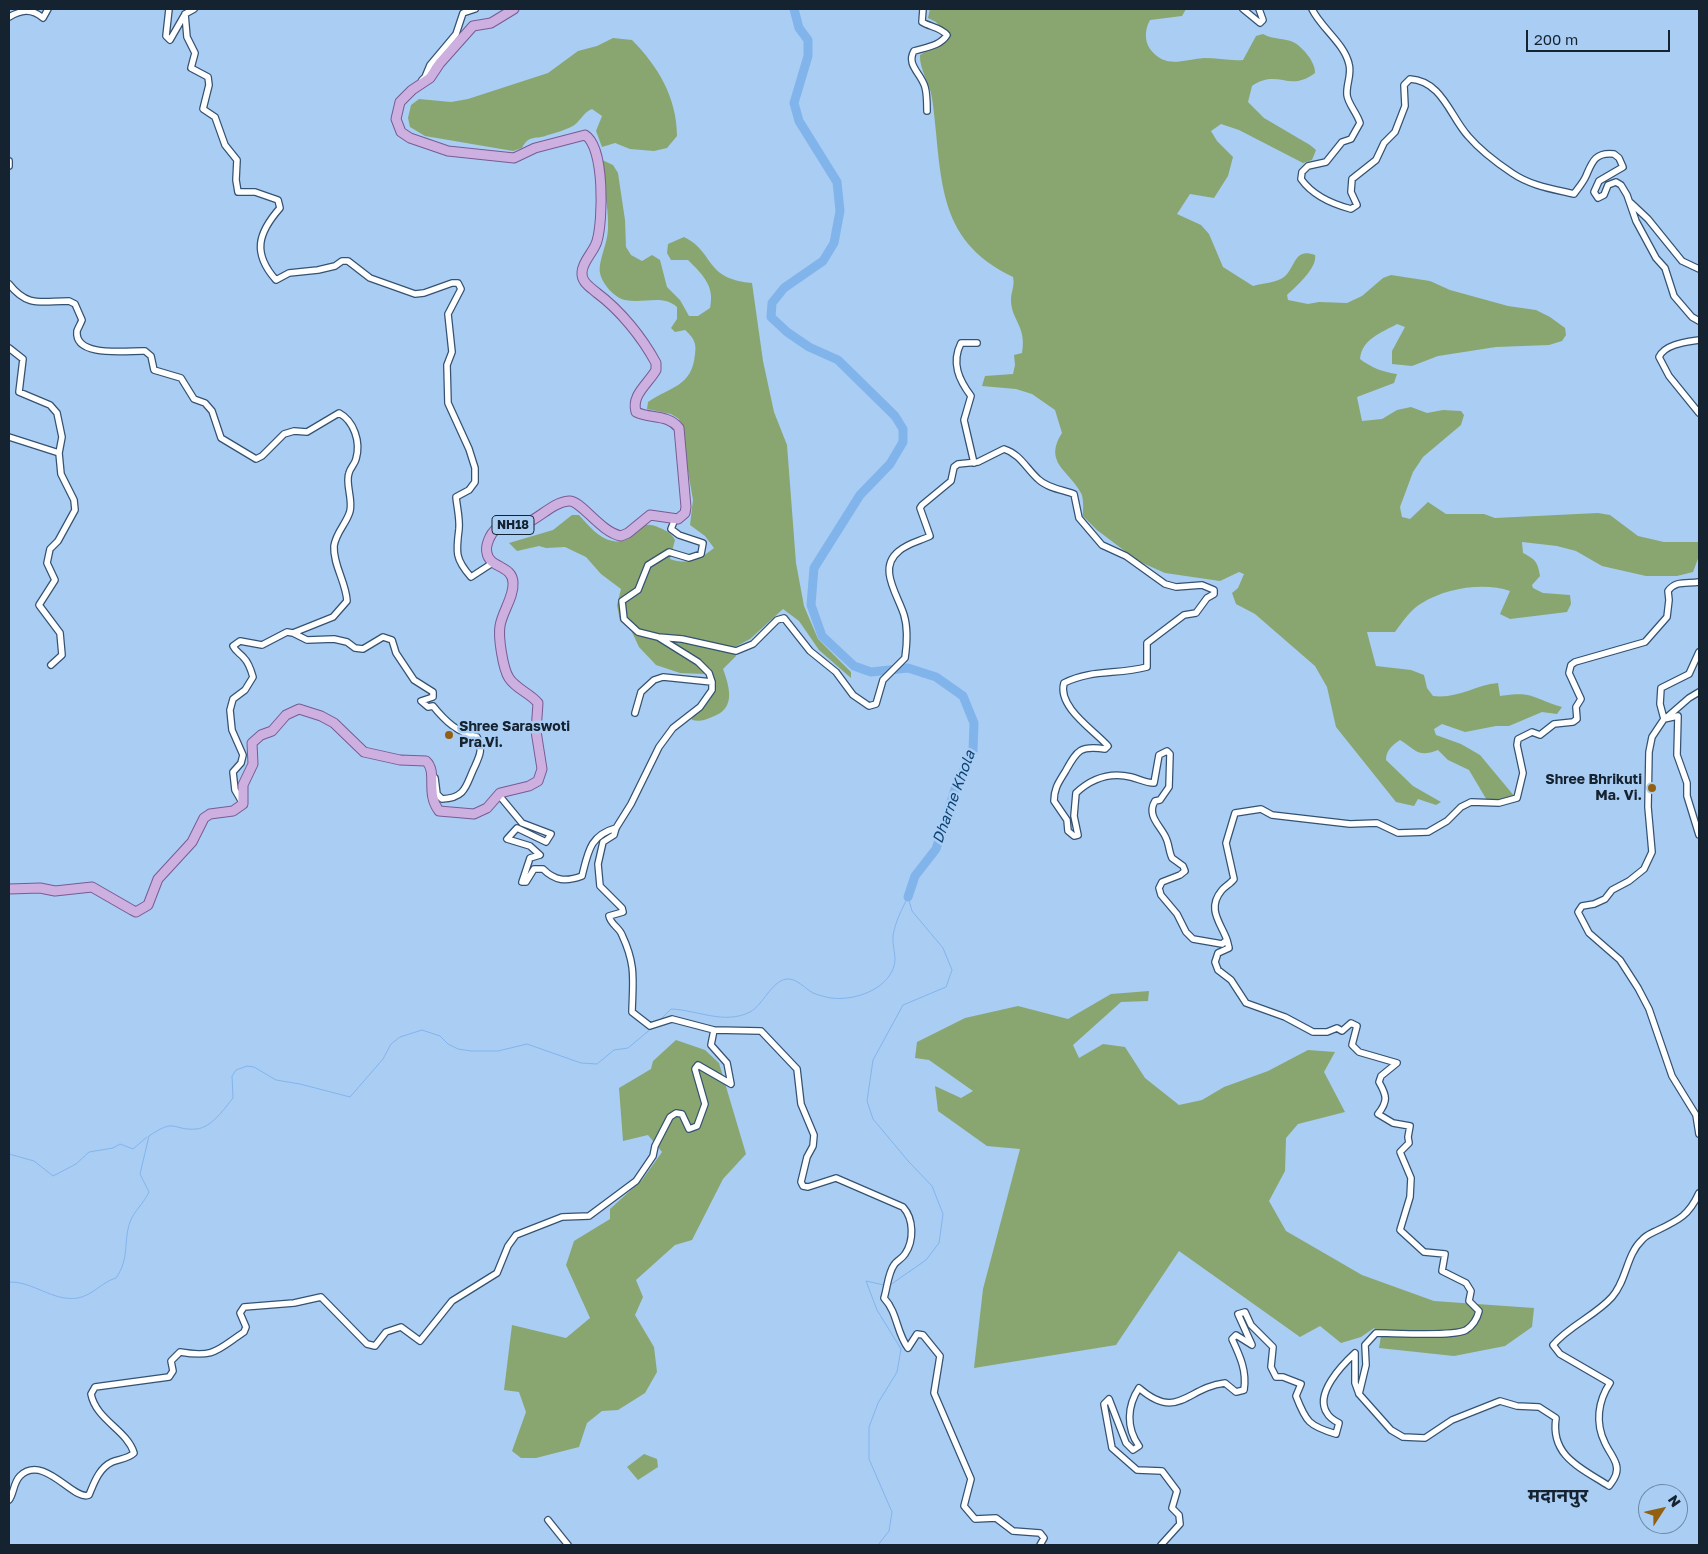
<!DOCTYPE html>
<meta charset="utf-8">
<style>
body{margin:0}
#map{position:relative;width:1708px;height:1554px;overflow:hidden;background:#aacdf3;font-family:"Golos Text",sans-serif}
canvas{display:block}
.frame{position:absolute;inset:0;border:10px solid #152230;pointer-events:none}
.north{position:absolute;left:1638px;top:1484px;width:50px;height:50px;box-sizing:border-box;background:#aacdf3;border:1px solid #6e89a5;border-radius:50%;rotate:55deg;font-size:14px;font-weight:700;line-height:20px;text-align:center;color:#152230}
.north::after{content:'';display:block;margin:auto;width:18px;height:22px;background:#936012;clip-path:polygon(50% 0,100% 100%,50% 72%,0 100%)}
.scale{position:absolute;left:1526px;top:30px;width:144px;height:22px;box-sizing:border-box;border:2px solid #152230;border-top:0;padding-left:6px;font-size:15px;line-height:18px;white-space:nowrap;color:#152230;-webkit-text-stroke:4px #aacdf3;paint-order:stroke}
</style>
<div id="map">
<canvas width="1708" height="1554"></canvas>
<div class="frame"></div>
<div class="north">N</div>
<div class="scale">200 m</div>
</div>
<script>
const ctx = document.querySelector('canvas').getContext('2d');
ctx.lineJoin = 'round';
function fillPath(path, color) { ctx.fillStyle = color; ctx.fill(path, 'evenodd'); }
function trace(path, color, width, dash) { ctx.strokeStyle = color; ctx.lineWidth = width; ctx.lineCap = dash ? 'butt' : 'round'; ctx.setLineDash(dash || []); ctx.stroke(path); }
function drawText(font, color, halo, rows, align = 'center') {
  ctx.font = font + ' "Golos Text","Noto Sans Devanagari",sans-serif'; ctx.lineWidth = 5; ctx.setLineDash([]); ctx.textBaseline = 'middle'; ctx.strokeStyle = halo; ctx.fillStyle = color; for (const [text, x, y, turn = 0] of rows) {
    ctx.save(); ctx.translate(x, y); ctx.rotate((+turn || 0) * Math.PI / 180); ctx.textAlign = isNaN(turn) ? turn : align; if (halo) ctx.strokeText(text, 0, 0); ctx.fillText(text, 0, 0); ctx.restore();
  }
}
fillPath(new Path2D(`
 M930 9H1186L1182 16 1150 20C1145 29 1144 40 1150 49 1166 69 1181 60 1204 58 1217 58 1230 61 1243 60L1256 36 1263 34C1274 40 1285 38 1293 42 1303 47 1316 63 1315 73 1289 93 1278 68 1252 86L1248 102 1264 118 1310 145 1316 150 1312 160 1303 163 1239 130 1221 124 1211 131 1217 141 1233 157 1228 176 1214 198 1190 194 1177 214 1201 225 1209 234 1223 267 1253 286C1262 283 1276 283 1284 277 1296 267 1294 247 1315 255 1318 267 1296 287 1287 295L1288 300 1308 304 1319 302 1347 303 1362 296 1383 278 1391 275 1430 281 1450 290 1508 306 1536 310 1550 317 1565 328 1566 335 1562 341 1549 345 1496 347 1438 356 1412 366 1392 364V351L1405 327 1397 324C1381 333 1362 339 1360 359 1372 368 1383 372 1397 374L1394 383 1357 397 1362 421 1382 419 1397 410 1411 407 1427 413 1443 410 1461 411 1464 415 1461 425 1423 457 1413 472 1400 507 1402 517 1410 519 1428 502 1446 514H1484L1495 518 1598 513 1610 515 1638 536 1664 542H1699V556L1693 572 1677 576H1646L1602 566 1576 551 1557 546 1522 542 1523 553C1535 559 1538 562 1540 576L1532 585 1533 588 1543 593 1570 595 1571 604 1567 612 1510 619 1500 614 1510 591C1484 582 1446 588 1422 603 1411 609 1403 621 1395 632H1367L1376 666 1411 670 1424 675 1427 688 1433 696C1458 699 1475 685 1498 683L1500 696C1534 691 1531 698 1562 707L1557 714 1542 712 1509 726H1496L1465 732 1442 724 1434 729 1436 735 1461 744 1480 755 1515 797 1505 804 1488 802 1469 770 1448 760 1438 750C1418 758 1416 750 1400 740 1392 745 1386 751 1386 760L1413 786 1441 802 1436 805 1418 799 1414 806 1396 802 1336 727 1327 687 1315 666 1255 614 1236 604 1232 593 1238 588 1244 574 1239 572 1220 581 1165 573 1138 561 1097 530 1083 516C1083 509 1084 499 1081 493 1069 470 1043 463 1062 433L1055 410 1032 394 1016 389 982 386 985 376 1013 374 1015 365 1014 355 1022 353C1027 326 1011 320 1011 300 1011 292 1015 286 1013 277 933 239 943 174 932 98 930 83 919 69 920 55L944 40 947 35 936 22 928 18Z
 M613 38 632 40C658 66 677 98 677 136L667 148 654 151 630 149 615 143 602 147 596 131 602 116 592 109C583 112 580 123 571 127 564 130 556 133 548 135 536 140 529 134 522 148L513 151 425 136 410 127 408 118 411 105 419 99 451 102 468 99 548 73 578 51 597 46Z
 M600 159 613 165 618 173 625 220 626 247 631 255 642 261 652 255 660 260 667 287 680 300 689 316H698L710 308C715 286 703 275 688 260H671L667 253 668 244 684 237C715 252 704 279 752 283L763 361 774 412 787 445 796 563 804 606 818 639 851 672V678L819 650 799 621 783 609 750 639 735 647 736 656 723 669C730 688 736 709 712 717 705 720 700 722 692 720V718C709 703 721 690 710 668L707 667 704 674 680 673 656 665 639 647 630 628 620 621 617 605 621 589 601 574 586 557 565 547 546 548 539 546 517 551 509 543 553 530 572 515H579C588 525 599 539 613 541 638 546 633 515 660 528 667 531 671 533 675 540L670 559C688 565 699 560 714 548L705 536 690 525 693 500 679 419 671 414 647 409 648 402C671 386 692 387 695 354 697 343 693 337 685 330L675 332 671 328 677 319V307C662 294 644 304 625 300 615 298 602 284 600 273 598 261 608 243 608 228 609 205 602 182 600 159Z
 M1149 991 1148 1001 1121 1002 1073 1045 1079 1058 1103 1044 1125 1047 1145 1078 1179 1105 1202 1100 1224 1087 1268 1071 1308 1050 1335 1052 1324 1072 1345 1112 1298 1124 1286 1138 1285 1171 1269 1201 1286 1231 1362 1275 1434 1301 1534 1308 1532 1327 1505 1346 1454 1356 1379 1348 1381 1336 1374 1328 1361 1337 1341 1343 1320 1326 1300 1337 1179 1251 1116 1345 974 1368 983 1289 1020 1149 987 1146 938 1111 935 1086 961 1098 973 1091 929 1060 915 1058 917 1042 965 1018 1018 1006 1068 1019 1111 994Z
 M676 1040 705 1050 719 1063 746 1154 723 1179 692 1240 675 1245 636 1280 643 1297 635 1315 654 1347 657 1372 645 1393 618 1410 602 1411 587 1423 579 1447 536 1458H521L512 1451 526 1412 519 1392 504 1390 512 1325 566 1338 590 1318 566 1265 574 1241 610 1219V1209L642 1180 662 1152 648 1135 623 1141 619 1088 651 1069 653 1061Z
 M644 1454 657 1459 658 1467 638 1480 627 1467Z`), '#89a670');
trace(new Path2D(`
 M660 1020 671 1009C698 1010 724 1025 750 1012 763 1005 771 982 786 979 797 978 804 988 813 993 818 995 825 997 831 998 854 1001 887 990 894 966 897 957 892 946 893 936 895 922 902 909 908 897
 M9 1154 34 1161 53 1176 76 1164 89 1152 113 1148 120 1144 133 1149 147 1137
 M9 1282C33 1281 53 1302 78 1298 93 1295 102 1282 116 1278 130 1258 123 1242 130 1222 134 1211 144 1203 149 1192L140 1174 149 1136C177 1117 171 1131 197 1129 212 1127 224 1109 233 1098L232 1076 236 1070 247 1066 254 1067 276 1080 300 1084 350 1097 383 1059 391 1044 400 1037 422 1030 440 1036 448 1044 458 1049 471 1051H498L527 1044 581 1063 597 1064 614 1050 628 1048 652 1028
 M890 1285 926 1260 939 1243 943 1214 932 1186 909 1162 873 1119 867 1101 873 1060 903 1005 946 987 952 970 943 948 912 911 908 897
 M878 1545 889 1531 892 1512 869 1459V1427L878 1403 897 1372 901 1349 877 1310 866 1281 884 1285`), '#82b4ec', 1);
trace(new Path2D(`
 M794 9 799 28 808 40V56L794 103 799 121 837 182 840 211 834 243 823 261 784 288 772 303 771 317 787 332 809 347 838 360 895 416 903 429V442L890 464 860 495 814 568 811 605 822 636 854 666 871 672 908 668 936 677 963 696 974 723 973 751 956 786 936 849 915 876 908 897`), '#82b4ec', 9);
const street = new Path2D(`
 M169 9 166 36 170 40 185 14 194 9
 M923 9 922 22C930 27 940 27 947 35 940 46 927 47 914 51 906 65 921 73 925 87 927 94 927 103 927 111
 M1243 9 1260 23 1263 20 1259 9
 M1312 9C1321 28 1344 43 1349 64 1352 75 1346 84 1347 95 1348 104 1357 113 1360 123L1351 139 1342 142 1326 162 1308 166 1302 172 1301 179C1313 196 1332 204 1351 209L1357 205 1351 192 1352 179 1376 160 1384 143 1395 132 1405 106 1404 85 1410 79C1442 81 1450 116 1468 136 1480 150 1497 163 1512 173 1531 186 1553 189 1574 194 1578 188 1583 183 1586 176 1592 162 1595 152 1614 154L1619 158 1623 167 1599 181 1594 192 1598 198 1604 195 1608 185 1616 182 1621 185 1627 195 1636 221 1656 258 1665 268 1674 296 1692 317 1699 321
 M185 14 187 37 195 53 191 68 208 77 209 85 203 109 215 117 225 145 237 160 236 180 238 192H255L278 200 280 208C258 233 252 253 276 280L289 273 318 270 335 266 342 261H348L370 278 415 294 424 293 452 283H458L461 289 448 314 452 352 447 365 448 403 469 449 475 468V482L469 490 456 497C457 507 460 519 459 529 456 552 455 559 471 577L494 562
 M9 17C21 10 31 8 43 18L48 9
 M422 80 425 77 430 65 456 34 463 13 475 9
 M9 161V166
 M1631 203 1648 219 1682 261 1699 269
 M9 284C28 308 41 301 69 301L75 304 82 320C81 323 78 328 77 331 74 359 131 350 145 351L151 356 154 370 181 378 194 399 205 403 212 411 221 438 256 459 262 456 284 434 294 431 307 432 339 413C354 421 361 442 356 459 355 464 350 468 349 473 345 483 353 499 350 511 347 523 336 532 334 546 333 565 346 582 347 601L333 617 293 633 307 640 334 639 347 642 355 648 363 649 383 637 392 640 396 653 414 680 433 692V697L421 701 428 707 433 706C446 722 457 732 477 737 483 749 480 755 475 766 466 784 467 798 442 799L437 794 435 778
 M1699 340C1686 342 1665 344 1659 357L1669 376 1699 413
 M9 348 23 359 19 392 50 405 57 413 62 437 59 453 61 474 74 500 75 510 58 541 50 549 47 563 55 580 39 605 60 633 62 655 51 665
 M9 437 59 453
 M974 463 964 420 971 396C959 380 951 363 961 343H977
 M675 519 671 529 679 535 703 543 701 554 689 558 669 552 648 565 638 590 622 601 624 619 638 632 658 637 698 662 709 673 712 682V690L700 707 673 728 659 747 631 804 616 828 614 835 603 842 598 864 600 886 622 908 623 912 609 916C611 925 619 927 622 935 636 965 633 979 632 1012L650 1026 672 1019 714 1030 761 1031 797 1069 801 1104 814 1135 813 1146 807 1157 801 1182 803 1186 808 1187 836 1178 903 1207C914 1219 914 1241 905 1254 902 1259 896 1261 894 1265 888 1273 887 1289 884 1298 898 1313 896 1332 908 1348L917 1334 923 1335 940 1356 934 1393 971 1479 964 1506 975 1519 996 1518 1013 1531 1040 1533 1044 1538 1040 1545
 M658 637 682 639 736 651 753 644 777 620 784 618 810 651 836 672 853 695 869 706 876 704 883 680 905 658C907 644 908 628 904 615 898 595 877 568 899 551 908 543 920 541 930 536L920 508 922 505 951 481 954 467 958 464 978 462 1004 449C1020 454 1026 468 1038 479 1047 488 1063 490 1074 494L1079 518 1102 545 1126 556 1165 584 1176 587 1202 585 1214 590V594L1207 598 1196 613 1184 615 1147 643V667C1117 675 1092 669 1064 683 1057 707 1095 731 1108 746L1105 749C1079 745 1077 751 1065 772 1059 782 1054 788 1054 801L1067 820 1068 831 1074 836 1078 835 1074 816 1076 793C1091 779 1110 772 1131 777 1139 779 1146 783 1154 783L1159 755 1167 751 1170 754 1169 787 1160 800 1155 801C1146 816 1161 826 1166 838 1169 844 1169 852 1172 858L1183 866 1185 871 1180 875 1162 882 1159 888 1161 895 1177 914 1186 932 1193 939 1222 944 1227 940C1221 923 1206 909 1222 890 1226 886 1231 883 1234 879L1226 843 1235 813 1261 809 1272 815 1350 824 1377 823 1398 833 1428 832 1447 821 1461 807 1471 802 1499 803 1517 798 1523 773 1517 745 1518 739 1532 732 1540 735 1554 724 1573 722 1577 719 1576 707 1581 699 1569 673 1571 665 1575 662 1645 642 1667 617 1669 600 1668 591C1676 580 1687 584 1699 582
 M1699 652 1689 674 1661 688 1660 704 1664 719 1652 737 1649 752 1648 807 1652 852 1644 869 1629 881 1612 890 1605 899 1594 904 1582 906 1578 912 1589 933 1620 960 1638 988 1649 1009 1672 1076 1696 1115 1699 1134
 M635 713 641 692 654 680 663 677 712 682
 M1666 718 1689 698 1699 692
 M1664 719 1678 716 1677 755 1687 783V796L1699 835
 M498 794 522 823 551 834 546 842 517 828 507 839 530 846 540 855 530 858 522 882H526L534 869H543C555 881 566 882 582 876 588 852 590 835 616 828
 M242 802 235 790 233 772 241 763 243 755 232 730 230 710 233 699 245 690 253 677C251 670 249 663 244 658 240 653 236 652 233 646L240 641 262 645 287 632 293 633
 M1227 940 1229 948 1218 953 1215 962 1218 970 1231 980 1246 1003 1285 1017 1313 1032H1327L1337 1028 1342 1031 1351 1023 1357 1026 1352 1045 1359 1052 1397 1063 1381 1076 1379 1082C1387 1096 1388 1101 1378 1114L1393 1123 1410 1126 1408 1137 1409 1143 1400 1152 1411 1178 1410 1197 1400 1230 1424 1252 1445 1254 1442 1271 1466 1283 1471 1291 1469 1301 1479 1311C1477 1319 1474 1325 1466 1330 1454 1337 1394 1333 1376 1333L1365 1345 1366 1365 1359 1394
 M9 1500C14 1494 13 1483 20 1476 44 1453 74 1502 89 1495 94 1483 99 1468 112 1462 119 1459 128 1459 134 1453 127 1430 96 1420 91 1394L95 1387 169 1377 173 1371 171 1361 180 1352C215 1358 217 1350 244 1332L246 1327 240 1313 244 1307 294 1303 321 1297 367 1344 375 1346 386 1332 401 1327 420 1341 452 1301 497 1273 508 1246 516 1235 562 1217 589 1216 636 1181 653 1156 655 1146 670 1117 676 1113 682 1114 689 1129 697 1126 705 1104 695 1069 698 1065 731 1084 727 1063 711 1045 714 1030
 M548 1520 568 1545
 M1161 1545 1180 1524 1179 1515 1172 1508 1177 1491 1162 1471 1137 1470 1112 1448 1104 1404 1109 1399 1126 1443 1133 1450 1139 1446C1126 1428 1127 1406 1139 1388 1178 1422 1187 1387 1225 1383L1236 1392 1244 1390C1247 1371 1240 1356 1232 1339L1236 1335 1252 1345 1238 1314 1245 1312 1251 1325 1273 1347 1271 1367 1276 1377H1283L1301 1384 1296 1396C1306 1422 1309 1426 1336 1434L1339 1423C1335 1421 1329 1417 1327 1413 1314 1394 1342 1365 1355 1353V1383L1359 1394 1391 1430 1403 1437 1425 1438 1452 1420 1500 1401 1517 1406 1539 1407 1556 1418C1550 1456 1581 1468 1609 1486 1614 1480 1619 1472 1616 1464 1614 1457 1608 1450 1605 1443 1595 1423 1598 1401 1610 1383L1560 1354 1553 1345C1570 1325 1595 1316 1612 1297 1627 1280 1626 1255 1642 1240 1646 1235 1652 1233 1658 1230 1679 1220 1689 1215 1699 1193`);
const primary = new Path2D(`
 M9 889 40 888 55 891 92 887 132 910 136 912 148 905 158 879 192 842 204 818 210 814 233 811 243 804V785L253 764 252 743 261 735 272 731 286 715 299 709 321 716 334 723 364 752 400 760 426 761C438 772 425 793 439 811L474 814 487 808 500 793 529 786 538 781 542 769 536 731 538 703C530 693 516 689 509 678 503 669 498 637 500 626 502 612 514 597 513 583 513 565 489 568 487 553 485 546 490 534 496 529 505 522 515 527 525 524 540 518 553 502 569 501 581 500 600 532 621 536L628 533 650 515 678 519 685 513 686 507 679 428C668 414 650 419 636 412 631 395 648 384 656 370V363C642 337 620 310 597 293 590 287 581 282 582 272 583 260 594 252 597 241 603 221 605 147 585 135L535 148 514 158 448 151 410 138 401 132 396 119 400 102 412 90 430 78 440 63 473 26 491 23 514 9`);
trace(street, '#345272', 8);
trace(primary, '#775c94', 11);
trace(street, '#fff', 5.5);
trace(primary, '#cdb0df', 9);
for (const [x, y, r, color] of [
 [449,735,5,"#936012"],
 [1652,788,5,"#936012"]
]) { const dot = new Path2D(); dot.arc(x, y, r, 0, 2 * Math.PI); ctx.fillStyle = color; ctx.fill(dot); trace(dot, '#aacdf3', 2); }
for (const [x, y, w] of [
 [513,525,42]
]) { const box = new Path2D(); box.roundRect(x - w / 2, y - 9.5, w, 19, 4); ctx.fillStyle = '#aacdf3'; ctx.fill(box); trace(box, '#152230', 1); }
drawText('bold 12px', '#152230', null, [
 ["NH18",513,525]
]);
drawText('bold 14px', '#152230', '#aacdf3', [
 ["Shree Saraswoti",459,727],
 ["Pra.Vi.",459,743],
 ["Shree Bhrikuti",1642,780,"right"],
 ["Ma. Vi.",1642,796,"right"]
], 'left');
drawText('italic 15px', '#0b4274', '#aacdf3', [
 ["Dharne Khola",954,797,-70]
]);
drawText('bold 19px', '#152230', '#aacdf3', [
 ["मदानपुर",1558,1496]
]);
</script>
